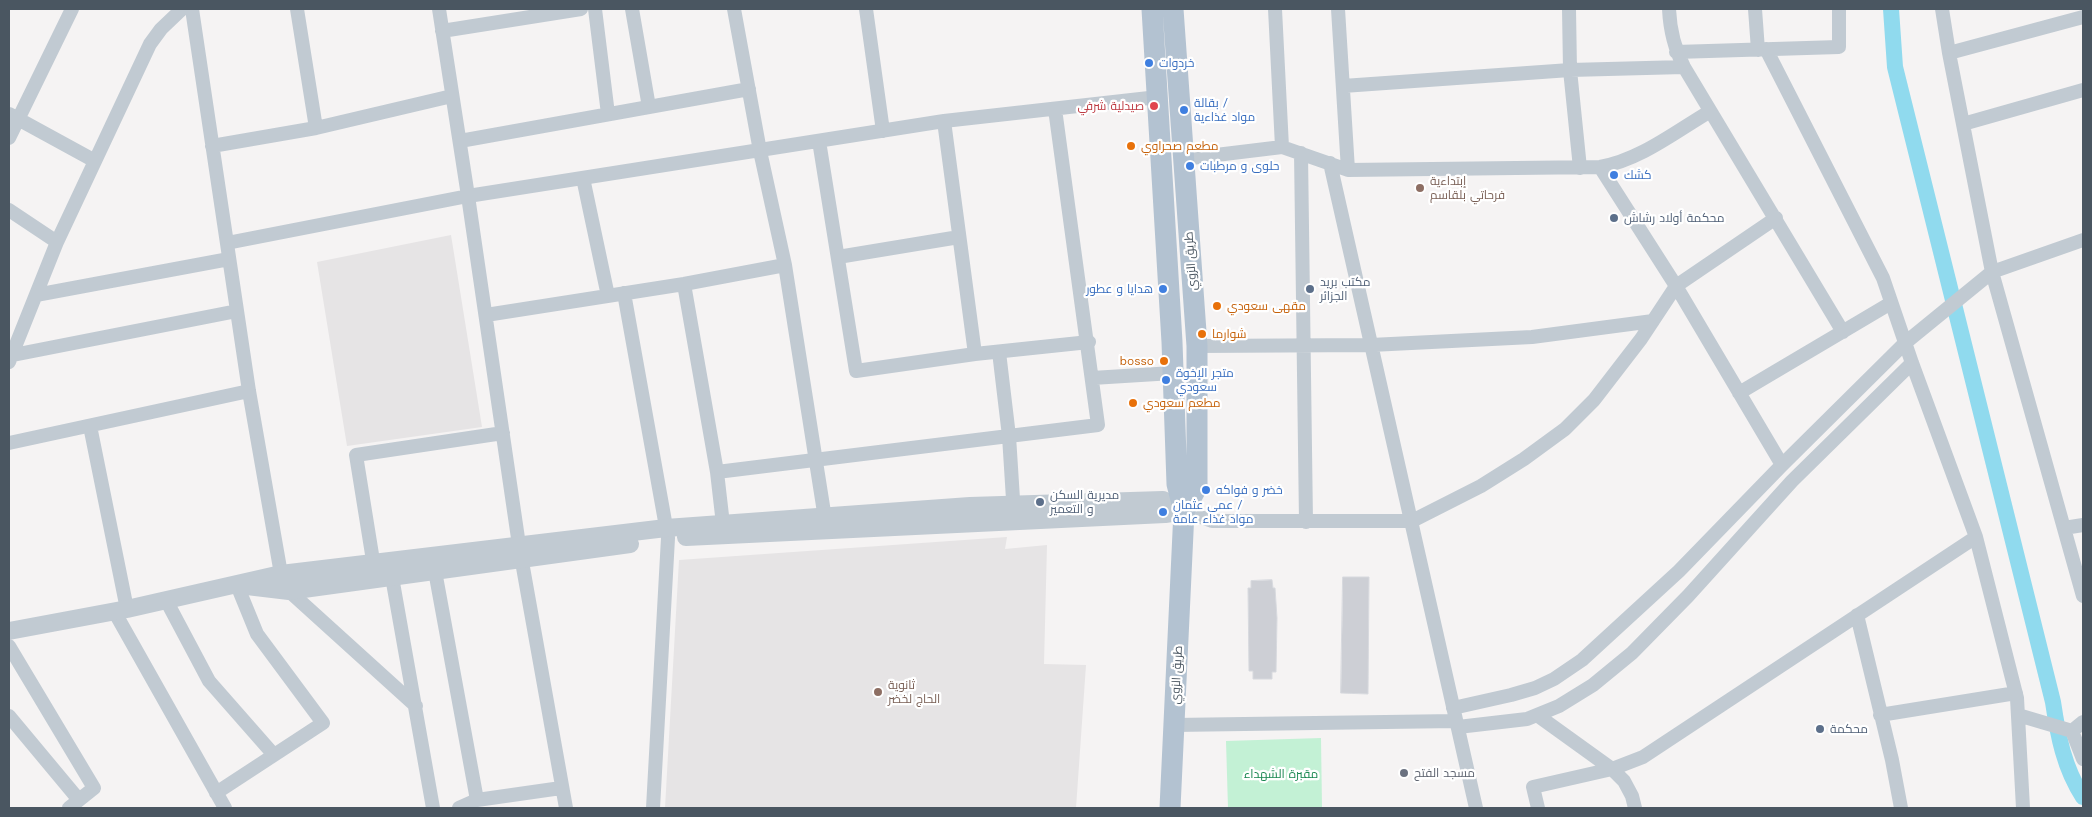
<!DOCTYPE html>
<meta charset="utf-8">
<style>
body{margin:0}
#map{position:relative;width:2092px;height:817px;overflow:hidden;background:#f5f3f3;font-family:"Work Sans",sans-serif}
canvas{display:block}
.frame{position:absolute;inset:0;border:10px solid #4a5661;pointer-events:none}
</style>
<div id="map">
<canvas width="2092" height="817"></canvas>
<div class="frame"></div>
</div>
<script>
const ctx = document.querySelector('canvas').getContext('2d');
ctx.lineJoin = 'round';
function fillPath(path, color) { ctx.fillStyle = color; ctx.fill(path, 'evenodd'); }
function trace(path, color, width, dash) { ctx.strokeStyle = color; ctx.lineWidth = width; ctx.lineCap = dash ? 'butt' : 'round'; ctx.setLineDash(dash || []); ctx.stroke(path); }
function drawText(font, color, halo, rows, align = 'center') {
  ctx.font = font + ' "Work Sans",Cairo,sans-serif'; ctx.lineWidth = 4.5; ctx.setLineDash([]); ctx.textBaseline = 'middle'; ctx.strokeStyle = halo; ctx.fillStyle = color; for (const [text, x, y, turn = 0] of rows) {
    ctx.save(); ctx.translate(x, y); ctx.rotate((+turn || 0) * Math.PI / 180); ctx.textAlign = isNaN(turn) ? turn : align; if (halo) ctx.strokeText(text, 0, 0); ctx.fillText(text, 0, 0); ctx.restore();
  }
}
fillPath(new Path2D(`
 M451 235 482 427 347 446 317 262Z
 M1007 537 1005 549 1047 545 1044 664 1086 665 1076 808H665L679 560Z`), '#e6e4e5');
fillPath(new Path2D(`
 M1321 738 1322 808H1228L1226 741Z`), '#c3f1d5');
trace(new Path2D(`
 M1891 9 1895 67 2053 702C2058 736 2064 768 2083 797`), '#90daee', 16);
const building = new Path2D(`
 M1343 577H1369L1368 694 1341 693Z
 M1272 580 1273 588H1275L1277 618 1276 672H1272V679H1253V671H1249L1248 588H1251V581Z`);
fillPath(building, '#cdcfd5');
trace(building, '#d7d9de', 1);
trace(new Path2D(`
 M192 9 249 391 281 574
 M297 9 316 128
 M439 9 468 196 519 545 566 808
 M595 9 608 114
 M632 9 649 107
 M734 9 760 151 785 265 826 525
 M866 9 883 131
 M1275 9 1282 147
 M1338 9 1348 170
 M1569 9 1570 70 1580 168
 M1669 9C1670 30 1674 48 1684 67L1843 332
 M1755 9 1758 50
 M1942 9 1949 53 1992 272 2083 596
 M442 31 581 9
 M1766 49 1883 278 1912 363 1976 537 2017 698 2023 808
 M1676 52 1839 47V9
 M1949 53 2083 17
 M1343 86 1570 70 1684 67
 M9 114 95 161
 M944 121 975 354
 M1963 124 2083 90
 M9 138 72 9
 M460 141 749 89
 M819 141 856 371 975 354 1089 342
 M212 146 316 128 452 96
 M1301 153 1306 522
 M1183 159 1282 147 1348 170 1600 167C1640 160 1675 132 1709 112
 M1330 163 1476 808
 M1600 167 1676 286 1782 465
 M583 178 608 296
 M9 210 57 242
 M227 243 468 196 944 121 1158 97
 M838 257 959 237
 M684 284 717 472 724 533
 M624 293 668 538 653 808
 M36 295 229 259
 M486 315 684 284 785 265
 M1197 346 1371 345 1532 337 1653 321
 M999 352 1009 436 1014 515
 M13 355 237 311
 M9 362 57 242 150 44 161 29 182 9
 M1092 378 1173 373
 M1739 393 1891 303
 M90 426 127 609
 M9 443 249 391
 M717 472 1098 425 1055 109
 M1184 511 1212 521H1412L1481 486 1524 459 1565 429 1594 400 1641 339 1676 286 1776 218
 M2064 528 2083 525
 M435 571 477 800
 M375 573 356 455 503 433
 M392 577 433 808
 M289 591 416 706
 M166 600 209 681 274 755
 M114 611 225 808
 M1857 615 1892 760 1901 808
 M9 646 94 788 69 808
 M1453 708 1511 695 1535 688 1554 679 1582 660 1679 571 1782 465 1905 343 1992 272 2083 240
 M1537 715 1612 769 1624 781 1632 796 1635 808
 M1880 715 2016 693
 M2018 715 2072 731 2083 759
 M9 716 79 800
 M1174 725 1456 721
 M1458 727 1527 719 1559 706 1593 685 1632 653 1688 596 1792 481 1912 363
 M2072 731 2083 722
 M216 793 323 723 257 634 237 585
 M459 808 477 800 561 788
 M1538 808 1533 787 1612 769 1643 757 1976 537`), '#c1cad2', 14);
trace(new Path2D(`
 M686 537 1165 514 1184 511
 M247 586 289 591 630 544
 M9 631 127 609 281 574 666 528 970 506 1163 500 1184 511`), '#c1cad2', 18);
trace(new Path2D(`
 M1152 9 1172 342 1177 484 1184 511 1170 808
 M1173 9 1197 346V487L1184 511`), '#b3c2d1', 21);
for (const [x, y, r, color] of [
 [1149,63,5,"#3f7fe0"],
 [1154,106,5,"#e0444e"],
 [1184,110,5,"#3f7fe0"],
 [1131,146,5,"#e8710a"],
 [1190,166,5,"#3f7fe0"],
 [1614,175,5,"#3f7fe0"],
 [1420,188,5,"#8d6e63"],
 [1614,218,5,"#5c6f8a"],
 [1163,289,5,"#3f7fe0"],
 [1310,289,5,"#5c6f8a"],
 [1217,306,5,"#e8710a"],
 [1202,334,5,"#e8710a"],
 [1164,361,5,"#e8710a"],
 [1166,380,5,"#3f7fe0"],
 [1133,403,5,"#e8710a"],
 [1206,490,5,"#3f7fe0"],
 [1040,502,5,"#5c6f8a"],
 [1163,512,5,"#3f7fe0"],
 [878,692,5,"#8d6e63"],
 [1820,729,5,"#5c6f8a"],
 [1404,773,5,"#6b7280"]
]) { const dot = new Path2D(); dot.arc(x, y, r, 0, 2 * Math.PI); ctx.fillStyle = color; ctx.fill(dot); trace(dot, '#fff', 2); }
drawText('12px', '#366cbe', '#fff', [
 ["خردوات",1159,63],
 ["بقالة /",1194,103],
 ["مواد غذاءية",1194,117],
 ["حلوى و مرطبات",1200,166],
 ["كشك",1624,175],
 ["هدايا و عطور",1153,289,"right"],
 ["متجر الإخوة",1176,373],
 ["سعودي",1176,387],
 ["خضر و فواكه",1216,490],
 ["عمي عثمان /",1173,505],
 ["مواد غذاء عامة",1173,519]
], 'left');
drawText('12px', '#be3a42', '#fff', [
 ["صيدلية شرفي",1144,106]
], 'right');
drawText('12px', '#c56008', '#fff', [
 ["مطعم صحراوي",1141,146],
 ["مقهى سعودي",1227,306],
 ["شوارما",1212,334],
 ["bosso",1154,361,"right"],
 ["مطعم سعودي",1143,403]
], 'left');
drawText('12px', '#785e54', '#fff', [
 ["إبتداءية",1430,181],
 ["فرحاتي بلقاسم",1430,195],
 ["ثانوية",888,685],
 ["الحاج لخضر",888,699]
], 'left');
drawText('12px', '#4e5e75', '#fff', [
 ["محكمة أولاد رشاش",1624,218],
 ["مكتب بريد",1320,282],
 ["الجزائر",1320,296],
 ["مديرية السكن",1050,495],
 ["و التعمير",1050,509],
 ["محكمة",1830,729]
], 'left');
drawText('12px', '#4a5661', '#fff', [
 ["طريق الزوي",1191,261,-94],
 ["طريق الزوي",1177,675,-87]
]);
drawText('12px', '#5b616d', '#fff', [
 ["مسجد الفتح",1414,773]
], 'left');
drawText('12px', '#17864f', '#fff', [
 ["مقبرة الشهداء",1281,774]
]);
</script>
